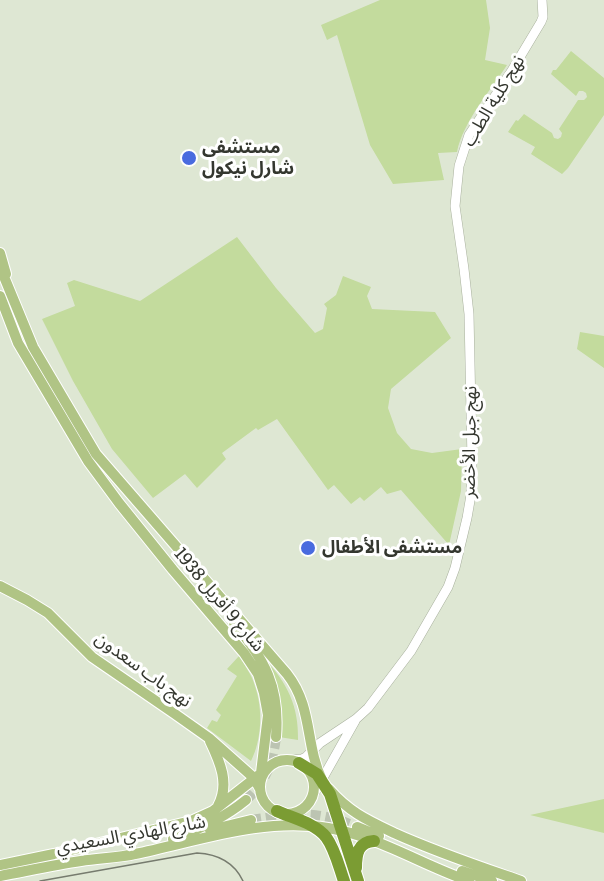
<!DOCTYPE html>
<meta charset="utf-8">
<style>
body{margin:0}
canvas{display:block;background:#dee7d3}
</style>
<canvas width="604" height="881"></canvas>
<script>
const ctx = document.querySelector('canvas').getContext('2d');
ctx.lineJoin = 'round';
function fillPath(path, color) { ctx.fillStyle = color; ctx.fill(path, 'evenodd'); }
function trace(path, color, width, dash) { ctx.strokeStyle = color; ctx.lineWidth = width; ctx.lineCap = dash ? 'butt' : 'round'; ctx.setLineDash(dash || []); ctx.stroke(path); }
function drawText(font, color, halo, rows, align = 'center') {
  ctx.font = font + ' Literata,"Noto Sans Arabic",serif'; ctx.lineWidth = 6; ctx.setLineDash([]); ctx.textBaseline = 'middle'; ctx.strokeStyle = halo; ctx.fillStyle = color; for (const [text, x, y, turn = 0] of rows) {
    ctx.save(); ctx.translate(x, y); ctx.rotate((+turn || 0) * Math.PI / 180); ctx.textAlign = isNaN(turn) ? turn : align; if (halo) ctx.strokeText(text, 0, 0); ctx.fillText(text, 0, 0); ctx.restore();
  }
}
fillPath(new Path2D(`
 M380 0H486L490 28 485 60 507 65C490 91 463 122 457 152L438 153 444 180 393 184 370 145 337 35 327 40 321 25Z
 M571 51 604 78V115L568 168 562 174 531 154 535 147 508 132 516 120 518 121 524 114 552 133 554 138 558 139 561 137 562 133 559 129 578 100H584L587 97 586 93 583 91H579L576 96 551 74 553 70H556Z
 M237 237 276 288 315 333 323 329 327 308 324 304 336 295 343 276 371 287 367 296 372 309 435 312 451 338 391 389 388 408 397 433 411 449 432 453 462 449 461 491 449 545 401 490 387 494 381 487 364 501 360 497 351 504 334 485 328 490 277 419 258 430 256 428 222 453 226 459 197 488 185 474 153 498 112 449 73 381 42 319 75 306 67 283 74 280 140 301Z
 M580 332 604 336V368L577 349Z
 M239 656C245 666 252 675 255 686 263 709 262 739 251 761L207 728 212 720 217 722 221 715 216 710 237 676 227 669Z
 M265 659C287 683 299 706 298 740L279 737Z
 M604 799V833L530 815Z`), '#c3db9d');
trace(new Path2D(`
 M246 800C266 782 273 762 276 737
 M251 820C294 814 315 809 357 827`), '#bcc4b2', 10, [10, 5]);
const minor = new Path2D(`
 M292 760 302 759 306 757 320 743 356 719 368 708 411 651 448 587 455 568 467 518 471 495 472 461 469 314 464 269 455 206 459 166 469 135 511 72 541 22 543 17 542 0
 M311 799 355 721`);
const major = new Path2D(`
 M0 253 6 274
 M0 267 33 347 96 454 287 674C313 707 305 745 322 780
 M0 296 18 343 88 461 119 503 173 570 244 653 258 674 264 693 268 715 260 781
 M0 586 27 600 48 613 92 657 175 714 209 738 254 778 260 789
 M234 623C265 660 280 687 276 737
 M210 741C220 762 230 784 218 806
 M260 787a27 27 0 1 1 54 0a27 27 0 1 1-54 0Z
 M329 789C349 812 367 820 394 833 436 852 478 866 521 881
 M357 827 379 836
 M210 830 251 820
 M173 839C201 829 224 818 246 800
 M0 865 54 854 191 821 213 811 259 775
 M462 871 492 881
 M0 876C27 871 54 865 81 861 99 858 117 858 135 854 198 841 263 817 328 828 378 836 422 865 469 881`);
const highway = new Path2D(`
 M299 763 317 774 330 794 358 881
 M277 811C292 818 315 823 326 837 335 849 339 867 344 881
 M356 868C356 854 358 842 374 841`);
trace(minor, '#a8b09d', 10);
trace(major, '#fff', 12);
trace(highway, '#fff', 14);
trace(minor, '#fff', 9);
trace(major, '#b0c485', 10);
trace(highway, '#7b9c33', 12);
trace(new Path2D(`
 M40 881 197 853C217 854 234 862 243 881`), '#767b6e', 1.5);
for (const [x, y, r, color] of [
 [189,158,8,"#496bdf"],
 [308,548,8,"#496bdf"]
]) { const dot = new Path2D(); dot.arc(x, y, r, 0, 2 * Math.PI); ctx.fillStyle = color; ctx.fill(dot); trace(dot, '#fff', 2); }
drawText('18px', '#34372f', '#fff', [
 ["نهج كلية الطب",494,101,-59],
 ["نهج جبل الأخضر",470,442,-89],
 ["شارع 9 أفريل 1938",219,600,50],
 ["نهج باب سعدون",143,670,36],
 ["شارع الهادي السعيدي",131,835,-10]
]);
drawText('bold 18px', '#34372f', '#fff', [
 ["مستشفى",202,148],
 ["شارل نيكول",202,169],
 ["مستشفى الأطفال",322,548]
], 'left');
</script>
